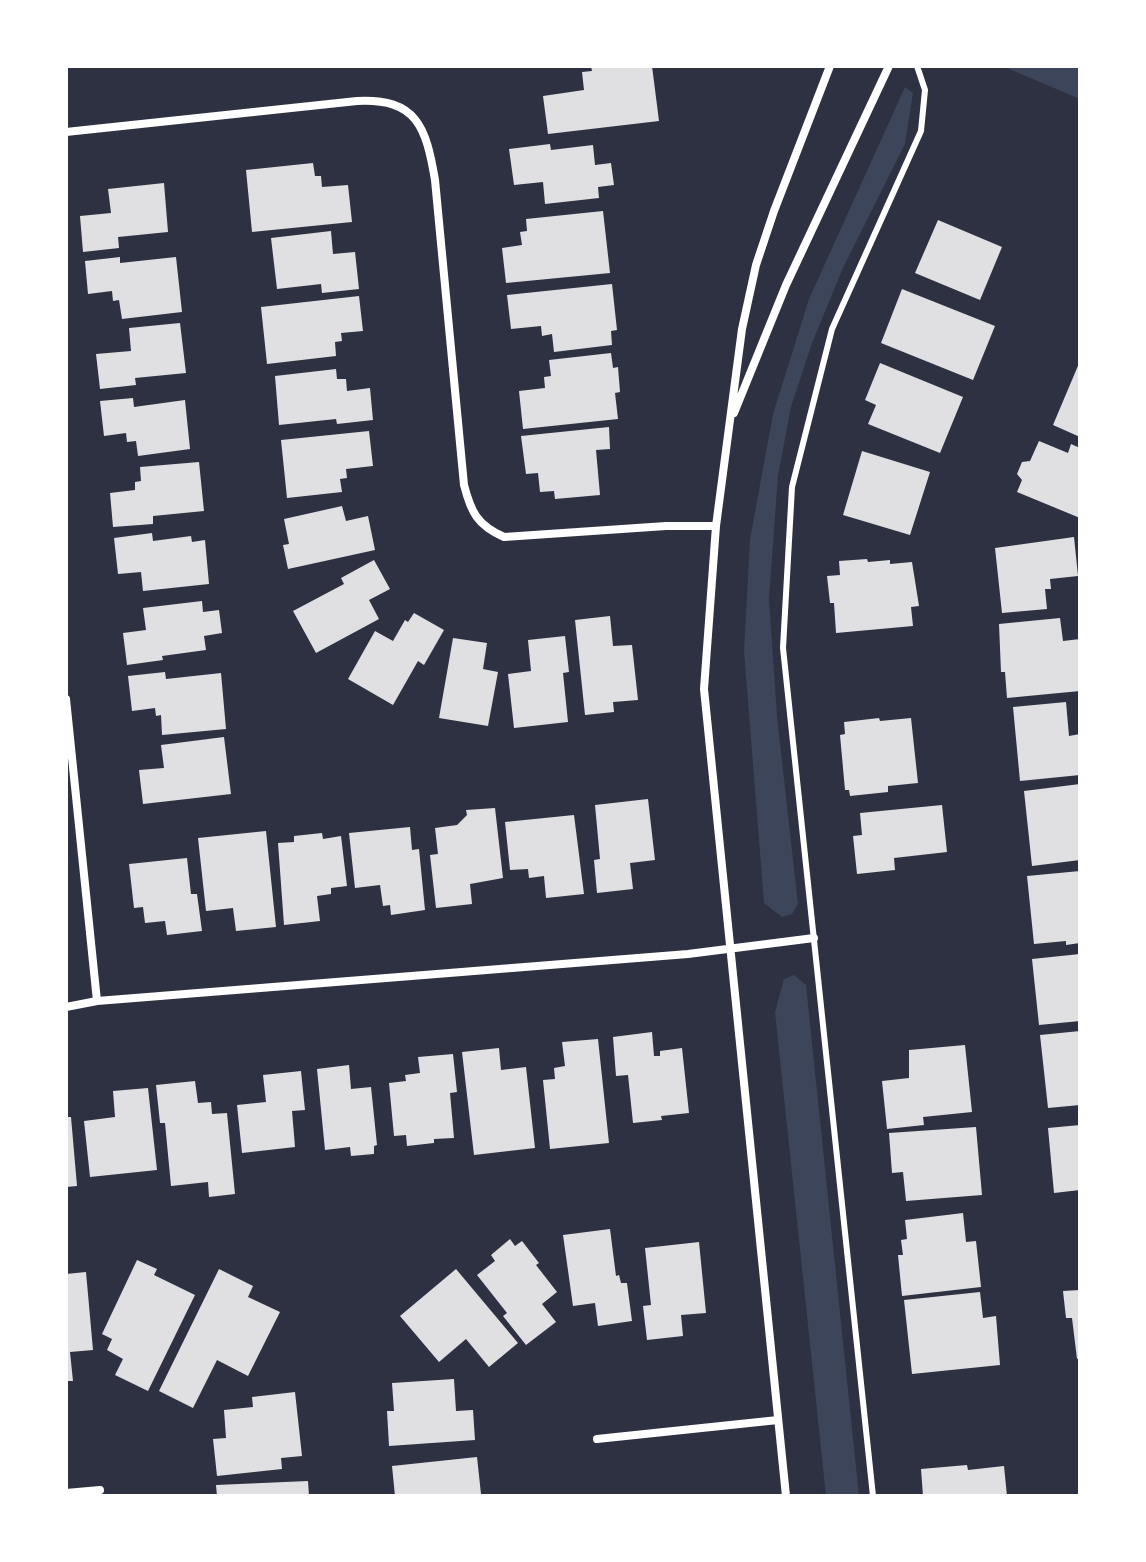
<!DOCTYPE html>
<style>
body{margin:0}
#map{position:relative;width:1146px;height:1562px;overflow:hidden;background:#2d3142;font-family:Figtree,sans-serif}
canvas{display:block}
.frame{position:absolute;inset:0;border:68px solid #fff;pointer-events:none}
</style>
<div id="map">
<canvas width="1146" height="1562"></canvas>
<div class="frame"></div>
</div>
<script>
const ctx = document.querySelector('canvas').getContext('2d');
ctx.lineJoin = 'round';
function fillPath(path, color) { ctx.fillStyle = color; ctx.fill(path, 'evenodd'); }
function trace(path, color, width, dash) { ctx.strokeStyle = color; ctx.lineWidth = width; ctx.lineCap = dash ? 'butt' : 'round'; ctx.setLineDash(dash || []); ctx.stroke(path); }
fillPath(new Path2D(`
 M1002 66H1080V99Z
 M905 87 913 93 905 144 843 268 812 343 791 407 778 476 769 599 777 716 798 904 792 914 782 917 764 903 744 651 750 539 773 414 809 299Z
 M794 975 806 985 859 1496H826L775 1012 784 979Z`), '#3c4559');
fillPath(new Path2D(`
 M591 66H652L659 121 548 134 543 96 584 90 582 72 592 71Z
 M550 144 551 150 593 145 595 165 611 163 614 185 598 187 599 198 545 204 543 182 514 185 509 149Z
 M313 163 315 176H321L322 187 348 185 352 222 252 232 246 170Z
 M164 183 168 232 118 237 119 248 83 252 80 216 111 213 108 189Z
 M603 211 610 273 506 283 502 248 522 245 520 232 527 231 526 219Z
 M938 220 1002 247 980 300 915 273Z
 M331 231 333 254 355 252 359 289 322 293 321 284 277 289 271 238Z
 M120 257V263L176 257 182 312 122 319 119 300 113 301 112 291 88 294 85 261Z
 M612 284 617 330 611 331 612 345 554 352 552 334 542 336 541 326 511 329 507 295Z
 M902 289 995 326 973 380 881 343Z
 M359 296 363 331 341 333 342 341 335 342 336 356 267 364 261 307Z
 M180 323 186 373 135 378 136 385 100 389 96 354 131 351 129 328Z
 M611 353 613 368 618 367 620 392 615 393 618 419 523 429 519 391 545 388 544 377 551 376 549 360Z
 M1080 361V437L1053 425Z
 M880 363 963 397 940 453 868 424 876 405 865 400Z
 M336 369 337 379H346L347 391 370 388 373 420 337 424 336 419 279 425 275 376Z
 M133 398 134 407 185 400 190 449 138 456 136 441 127 442 126 433 104 436 100 401Z
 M609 427 610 449 596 450 600 495 555 499 554 491 540 492 538 473 526 474 521 436Z
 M369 431 373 466 346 469 347 478 340 479 342 492 287 498 281 440Z
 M1039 441 1068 453 1071 444 1080 448V518L1017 492 1022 480 1017 474 1022 462 1030 461Z
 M862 451 930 472 910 535 843 515Z
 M199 462 204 511 153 516V524L113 527 110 493 135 490V482L141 481 140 467Z
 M342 506 346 521 368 516 375 550 288 569 283 545 289 544 284 519Z
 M152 533 153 541 191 536 192 542 205 540 209 584 143 591 141 572 118 574 114 538Z
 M1074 537 1078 576 1050 579 1051 589H1045L1047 609 1002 613 995 548Z
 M867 559 868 562 890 560V564L912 562 919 606 911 607 913 626 836 633 834 603H830L827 576 840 575 839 561Z
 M374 560 390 589 369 600 379 619 316 653 293 611 344 584 341 578Z
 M202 601 203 612 219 610 222 633 204 636 206 650 162 656 163 660 127 665 123 633 146 630 143 608Z
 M414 613 444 630 424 665 418 661 393 705 348 679 375 631 393 641 405 620 408 622Z
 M610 616 613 646 632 645 638 700 613 702 614 712 585 715 575 620Z
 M1060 618 1063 641 1080 639V691L1007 698 1005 672H1001L999 624Z
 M565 636 569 672 563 673 568 722 514 728 508 674 531 671 528 640Z
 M453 638 487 643 483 669 498 672 488 726 439 718Z
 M165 672 166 679 221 673 226 729 162 735 161 715 156 716 155 708 132 711 128 676Z
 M1066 702 1069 736 1080 734V775L1020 781 1013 707Z
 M879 718 880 721 911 718 918 783 888 786V792L850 796 849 790H845L840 735 845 734 844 722Z
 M224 737 231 794 143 804 139 770 164 768 161 745Z
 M1080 784V860L1032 866 1024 791Z
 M648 799 655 860 630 863 633 889 597 893 594 860 600 859 595 805Z
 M942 805 947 852 894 858 895 870 857 874 853 836 862 835 860 813Z
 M495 808 503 878 470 884 472 904 436 908 430 855 438 854 435 828 457 825 467 815 466 810Z
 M574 815 584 894 546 898 544 876 529 878 528 869 510 870 505 822Z
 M410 827 412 850 419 849 425 910 391 915 390 905 383 906 380 885 355 888 349 833Z
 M266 831 276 927 236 931 233 908 206 911 198 838Z
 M322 833 323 839 341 836 347 886 331 888V894L317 896 320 921 284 925 278 843 294 842V836Z
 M187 858 191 894H197L202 931 167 935 165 921 145 923 143 907 134 908 129 864Z
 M1080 871V943L1066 945V941L1034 944 1027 876Z
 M1080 954V1021L1039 1025 1032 959Z
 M1080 1031V1105L1048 1108 1040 1035Z
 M652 1032 654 1056H660V1051L682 1048 689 1113 661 1116 662 1120 633 1123 628 1075 616 1076 613 1037Z
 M598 1039 609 1143 550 1149 543 1080 555 1079 554 1068 565 1066 562 1042Z
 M965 1045 972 1112 923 1117 924 1125 887 1129 882 1081 909 1078V1050Z
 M499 1048 501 1070 526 1067 535 1148 474 1155 462 1052Z
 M453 1054 457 1092 450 1093 454 1138 434 1139V1143L407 1146 406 1135 394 1136 389 1083 406 1081 405 1075 420 1073 418 1057Z
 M349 1065 351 1089 371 1087 377 1145 374 1146V1154L351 1156 350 1147 325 1150 317 1069Z
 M301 1071 305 1110 292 1111 295 1147 242 1153 237 1105 266 1102 263 1075Z
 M195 1081 198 1103 211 1102 212 1114 227 1113 235 1194 209 1197 208 1182 171 1186 165 1123H160L156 1085Z
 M148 1088 157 1170 90 1177 84 1121 115 1117 113 1091Z
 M66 1117H71L77 1186 66 1187Z
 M1080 1125V1190L1054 1193 1048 1128Z
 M976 1127 982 1195 906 1201 903 1172 892 1173 889 1133Z
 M963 1213 966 1242 976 1241 981 1287 902 1296 898 1255H903L901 1240 907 1239 905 1220Z
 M610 1229 616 1276 619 1275 621 1283H627L632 1321 598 1326 595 1303 573 1306 563 1235Z
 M510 1239 515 1246 522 1241 539 1263 536 1265 557 1292 542 1304 556 1322 526 1345 503 1316 507 1313 477 1275 495 1261 491 1255Z
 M699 1242 706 1313 681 1315 683 1336 647 1340 643 1306 651 1305 645 1248Z
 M137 1260 157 1269 154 1275 195 1295 148 1391 115 1375 123 1359 107 1350 112 1339 102 1334Z
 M219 1269 253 1286 248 1297 280 1312 248 1376 217 1360 193 1408 159 1391Z
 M456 1269 518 1343 489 1367 466 1339 439 1362 400 1316Z
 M86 1272 93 1350 70 1352 73 1381H66V1274Z
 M1080 1290V1358L1077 1359 1072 1318H1066L1063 1291Z
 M980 1292 983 1318 996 1316 1000 1365 912 1374 904 1300Z
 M454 1379 456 1411 473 1410 475 1440 389 1446 387 1411H394L392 1383Z
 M295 1392 302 1456 281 1458 282 1469 217 1476 213 1439 226 1438 224 1410 253 1407 252 1397Z
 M477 1457 481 1494 395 1496 392 1466Z
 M967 1465 968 1470 1004 1466 1007 1496H923L921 1469Z
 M308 1481 309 1496H217L216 1485Z`), '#e0e0e3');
trace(new Path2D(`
 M873 1496 783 648 792 487 832 329 921 131 925 90 917 66`), '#fff', 6);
trace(new Path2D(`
 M66 132 357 101C417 98 426 127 435 180L464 485C471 512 477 525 504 537L666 526H716
 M734 413 786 285 889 66
 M66 699 97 1001
 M66 1007 97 1001 688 954 814 938
 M597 1439 778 1420
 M66 1493 100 1490
 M786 1496 704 689 716 526 742 329 756 265 774 211 830 66`), '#fff', 8);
</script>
